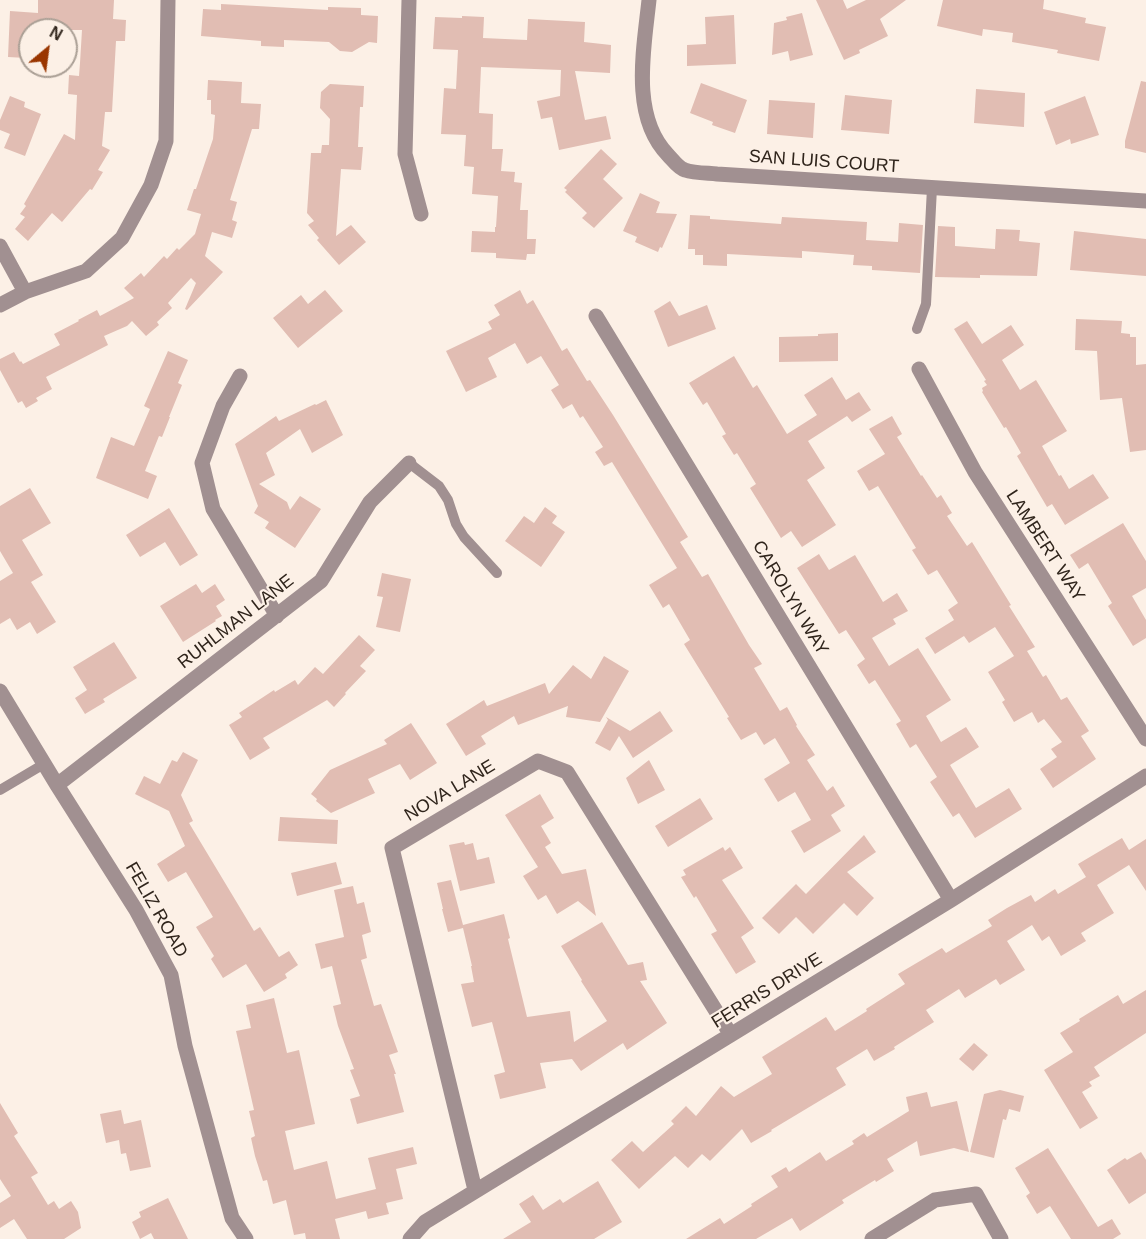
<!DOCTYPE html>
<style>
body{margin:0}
#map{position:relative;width:1146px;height:1239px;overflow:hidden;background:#fcf0e6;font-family:Arial,sans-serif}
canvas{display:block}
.north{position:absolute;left:18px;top:18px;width:60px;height:60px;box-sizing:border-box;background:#fcf0e6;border:2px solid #aa9f95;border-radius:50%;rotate:29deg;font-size:16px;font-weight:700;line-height:24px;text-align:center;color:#30251c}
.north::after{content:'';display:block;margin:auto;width:21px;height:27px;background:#9a3600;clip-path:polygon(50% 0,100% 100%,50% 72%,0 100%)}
</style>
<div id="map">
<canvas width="1146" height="1239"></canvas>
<div class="north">N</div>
</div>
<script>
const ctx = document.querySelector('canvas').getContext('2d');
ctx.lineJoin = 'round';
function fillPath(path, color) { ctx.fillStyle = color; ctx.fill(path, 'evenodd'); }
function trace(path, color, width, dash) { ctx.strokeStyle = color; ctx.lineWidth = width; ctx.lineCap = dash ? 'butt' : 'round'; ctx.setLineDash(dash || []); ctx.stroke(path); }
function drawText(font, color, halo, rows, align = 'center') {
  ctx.font = font + ' Arial,sans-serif'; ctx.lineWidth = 4.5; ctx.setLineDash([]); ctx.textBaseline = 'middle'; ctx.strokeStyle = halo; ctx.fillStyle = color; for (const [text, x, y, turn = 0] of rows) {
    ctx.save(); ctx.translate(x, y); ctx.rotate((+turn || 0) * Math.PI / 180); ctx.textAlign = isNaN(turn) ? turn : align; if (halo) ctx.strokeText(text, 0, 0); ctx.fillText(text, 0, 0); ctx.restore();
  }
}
fillPath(new Path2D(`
 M38 0H114L113 19 126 20 125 41H116L112 112H105L102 146 110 150 98 170 103 172 92 190 90 189 62 222 52 213 28 241 15 229 25 217 20 214 26 206 24 204 64 134 75 140 77 95 68 94 69 75 79 76 80 63 82 30H30V45H26V58L8 57 10 11 38 13Z
 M816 0H843L847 9 866 0H906L880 19 888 36 859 50 860 53 844 60Z
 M943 0H1044L1043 9 1086 18 1085 23 1106 27 1099 61 1057 53 1058 50 1012 42 1013 33 983 29 982 36 937 26Z
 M221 4 328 10V7L361 8V15L378 16 377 43 369 42 352 52 340 51 329 42 284 40V47L261 46V41L201 36 203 9 221 10Z
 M802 13 813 55 790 61 788 51 772 55 774 23 787 20 786 17Z
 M734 15 736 64 687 66V45L706 44 705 17Z
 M462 16 484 17 483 38 527 40 528 19 585 22 584 42 611 45 610 73 575 71 585 120 606 116 611 139 559 150 552 117 541 119 537 101 560 96 561 70 481 67 479 113 493 114 492 149H503L501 171 515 172 514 182 522 183 520 210H528L527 239H536L535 254H527L526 260 496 258V253L471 252 472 231 495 232V227H496L498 196 472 194 474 167 464 166 466 135 441 134 444 88 456 89 458 50 433 49 435 17 462 18Z
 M208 80 242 82 241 103 261 104 259 129H252L230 200 237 202 232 220 237 222 232 238 212 232 205 256 223 272 187 310 185 309 196 283 191 278 168 303 172 308 157 322 159 325 146 336 132 321 127 326 104 336 108 345 46 377 52 389 36 398 38 401 26 408 22 401 18 403 0 370V359L14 352 20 362 21 361 23 364 60 345 54 334 79 321 78 320 97 310 100 316 134 298 124 288 141 273 144 277 164 256 167 259 177 248 179 250 195 234 201 214 187 210 194 189H196L213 139 215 115 211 114V100H207Z
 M1141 81 1146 82V153L1125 148V141Z
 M701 83 747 100 735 133 712 125 713 122 690 113Z
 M330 84 364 86 363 107H360L358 147H363L361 170 341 169 336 236 351 225 366 242 339 265 317 240 319 238 308 225 314 221 307 213 311 153H321L322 145H329L330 119 320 108 321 92Z
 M976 89 1025 93 1024 127 974 123Z
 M845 95 892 100 889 134 841 130Z
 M10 96 25 102 24 107 41 114 25 156 4 148 10 134 0 130V120Z
 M1085 96 1099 135 1071 144 1070 139 1056 145 1044 112Z
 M769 100 815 103 813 138 767 134Z
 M601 149 617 164 603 179 623 198 594 228 582 218 587 213 565 192 567 190 564 188Z
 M640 193 660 202 656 213 677 214 662 248 660 247 658 252 635 242 637 237 623 231Z
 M690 215 710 216V219L781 224 782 217 867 222 866 240 898 242 899 223 923 225 920 273 872 270V266L853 265 854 255 802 251V258L727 254V266L703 265V255H695V249H688Z
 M938 226 955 227V246L995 249 996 229 1020 230 1019 241 1040 243 1037 276 980 275V278L935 277Z
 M1074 231 1146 239V276L1070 270Z
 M325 290 343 311 298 348 273 318 301 295 308 304Z
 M520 290 527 304 533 300 562 351 567 348 587 381 590 380 613 415 688 537 680 542 702 577 708 574 749 645 762 664 754 668 780 711 787 707 797 725 796 726 815 755 807 760 827 791 833 786 845 806 831 815 841 831 804 853 791 831 811 820 795 792 778 802 764 779 790 763 775 738 764 745 756 732 741 740 727 718 729 717 684 644 690 640 669 604 663 608 649 585 677 568 612 462 604 466 595 452 603 447 583 416 580 418 572 404 563 409 551 390 559 385 541 356 527 364 515 343 488 358 497 377 466 392 446 351 492 329 488 322 500 315 494 305Z
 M670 301 679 316 707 305 716 329 668 347 654 311Z
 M1076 319 1122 321 1121 333 1130 334V337H1136V365L1146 364V450L1130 452 1122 398 1100 400 1097 351 1075 350Z
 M967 321 982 344 1011 325 1024 345 1002 360 1020 390 1036 380 1067 431 1042 446 1059 476 1061 475 1069 489 1093 474 1109 498 1065 525 1052 504 1047 507 1017 456 1021 453 1006 427 1004 428 982 392 983 391 982 388 987 385 984 381 986 380 954 329Z
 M838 333V361L779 362V337L818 336V334Z
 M168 351 188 360 178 383 182 385 169 417H170L162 437 159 436 145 471 157 476 148 499 96 478 111 437 134 446 150 409 144 406Z
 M734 356 753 388 757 385 787 434 817 415 804 395 832 377 846 400 859 392 871 410 852 422 847 416 808 441 825 468 807 480 836 525 802 547 791 531 781 538 750 488 756 484 737 453 734 455 722 436 726 434 707 402 703 405 689 383Z
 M326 400 343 435 312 453 300 429 266 453 275 475 259 484 287 502 290 510 300 496 321 509 295 548 265 528 269 522 254 513 258 506 235 444 276 416 279 421 315 404 316 405Z
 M892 416 902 434 897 437 921 476 922 475 937 498 941 495 952 513 947 516 967 546 972 542 1011 605 1009 606 1035 647 1027 651 1043 677 1046 675 1061 700 1067 697 1089 731 1081 736 1096 759 1053 788 1040 769 1057 757 1051 749 1062 742 1044 719 1038 723 1032 712 1014 722 1002 702 1005 700 988 672 1014 656 995 627 969 643 964 636 935 654 925 638 954 620 948 610 958 603 937 570 928 575 912 550 916 548 878 486 869 491 857 471 885 454 869 429Z
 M30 488 51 523 22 540 43 575 31 582 56 622 37 634 30 622 17 630 10 618 0 624V581L13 573 0 551V506Z
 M545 507 557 516 552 523 565 532 541 567 505 541 524 516 534 523Z
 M169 508 198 555 180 566 165 542 140 557 126 535Z
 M1123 523 1146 561V588L1132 596 1146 620V638L1133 646 1108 606 1112 603 1088 563 1079 569 1070 555Z
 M819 554 829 570 855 555 883 602 897 593 908 611 893 619 896 624 872 638 889 666 918 648 951 700 926 716 941 742 966 727 979 747 950 765 976 808 1009 788 1022 809 975 838 959 813 953 817 930 782 937 777 916 744 910 748 896 724 901 721 875 680 869 684 857 665 865 659 846 630 839 634 797 568Z
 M382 573 411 579 400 632 376 627 383 597 377 596Z
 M196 584 202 593 215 584 225 600 216 606 222 616 215 620 216 621 183 642 160 606Z
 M359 635 375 650 360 666 366 671 345 693 346 694 334 707 327 700 263 738 270 748 250 760 229 725 242 717 239 713 274 690 275 692 295 680 298 685 315 667 323 674Z
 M114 642 137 678 103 699 105 702 85 714 75 698 87 690 73 667Z
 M604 656 629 671 600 722 566 717 568 706 518 725 514 716 481 736 486 744 466 756 446 724 484 700 487 706 545 683 549 694 573 665 591 679Z
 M660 711 673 731 633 758 619 736 610 751 595 743 608 720 606 717 630 731Z
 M411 723 437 763 410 780 400 764 368 779 375 793 331 813 316 801 317 799 311 794 330 770 387 744 384 740Z
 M183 752 198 760 181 795 193 821 189 823 254 931 260 927 279 957 289 951 298 965 285 974 287 978 264 992 246 964 223 978 211 959 214 956 196 927 213 917 186 872 168 882 157 864 185 846 169 811 135 794 144 776 160 784 172 760 177 762Z
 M649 760 665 790 638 804 626 778Z
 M540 794 554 818 541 826 551 843 545 847 562 874 586 869 596 916 578 901 557 914 546 895 538 900 523 876 538 867 505 815Z
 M700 798 713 819 668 847 655 826Z
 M280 817 338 820 337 844 278 841Z
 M864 835 876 852 847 872 874 898 857 916 844 903 813 934 796 917 779 934 762 918 796 884 806 894Z
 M1122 838 1129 850 1146 839V891L1129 865 1097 885 1114 913 1081 933 1086 941 1061 956 1049 936 1042 941 1032 925 1007 941 1025 970 1000 985 996 979 965 998 959 989 926 1010 934 1022 894 1047 895 1049 874 1061 867 1049 836 1068 846 1085 771 1130 772 1131 751 1143 742 1129 710 1161 702 1154 688 1168 675 1156 639 1189 611 1160 632 1141 643 1152 674 1124 671 1121 686 1106 696 1116 721 1086 734 1097 772 1074 762 1057 826 1017 835 1031 867 1011 866 1009 905 984 898 974 942 948 946 953 992 926 988 920 1007 908 1031 895 1035 902 1055 889 1058 894 1086 877 1078 864Z
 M464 842 465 845 473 843 477 860 489 857 495 883 460 891 449 845Z
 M723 847 725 851 730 847 743 868 722 880 754 928 741 937 756 962 736 974 711 934 717 931 696 896 694 898 681 877 686 875 683 870Z
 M336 862 342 884 297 896 291 873Z
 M451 880 463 925 504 914 510 938 508 939 527 1017 570 1011 574 1042 607 1021 581 981 582 980 561 946 602 922 628 965 643 962 647 980 640 981 667 1023 627 1050 623 1043 581 1071 572 1059 540 1063 546 1088 500 1099 494 1075 505 1072 492 1022 472 1027 461 984 474 982 471 966H472L463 928 448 932 442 909H443L437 883Z
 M353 886 357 904 364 902 371 932 362 935 367 958 361 960 374 1006 381 1004 398 1052 389 1055 396 1074H394L404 1112 357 1124 350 1099 360 1096 350 1070 354 1069 338 1026 333 1006 341 1004 332 966 321 969 315 944 344 937 334 890Z
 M1146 990V1033L1094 1067 1100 1076 1089 1082 1092 1086 1082 1092 1098 1118 1080 1129 1044 1070 1073 1052 1060 1033 1080 1021 1079 1019 1118 995 1123 1004Z
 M274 998 287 1053 299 1050 315 1124 285 1131 294 1170 327 1161 336 1199 376 1189 368 1158 413 1147 417 1164 396 1169 403 1199 386 1203 389 1214 368 1219 366 1211 335 1219 340 1239H306L305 1233 294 1235 286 1200 273 1204 267 1180 263 1181 255 1156 251 1138 255 1136 249 1111 254 1110 236 1031 251 1028 246 1005Z
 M974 1043 988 1055 973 1071 959 1059Z
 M1000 1090 1024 1096 1020 1112 1009 1109 1006 1120 1003 1119 994 1158 970 1152 984 1094Z
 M927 1092 931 1107 957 1101 969 1152 954 1148 920 1156 917 1141 887 1159 894 1171 876 1182 875 1180 842 1200 844 1203 800 1231 792 1218 756 1239H686L720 1218 724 1224 752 1206 751 1204 778 1187 771 1176 786 1167 789 1172 820 1152 826 1161 854 1144 852 1141 864 1133 867 1137 909 1111 906 1097Z
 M0 1103 18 1133 14 1136 38 1173 31 1177 48 1205 54 1201 59 1209 71 1201 78 1212 81 1228 64 1239H27L14 1219 0 1228V1203L11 1196 0 1179Z
 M121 1110 124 1124 141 1120 151 1167 130 1171 126 1153 121 1154 119 1140 106 1143 100 1114Z
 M1048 1148 1098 1227 1112 1219 1121 1234 1113 1239H1071L1050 1206 1037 1214 1026 1196 1030 1193 1015 1168Z
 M1141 1152 1146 1160V1193L1129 1204 1107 1170 1125 1158 1127 1160Z
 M598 1181 622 1222 594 1239H503L531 1222 519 1204 533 1195 543 1210 560 1199 563 1203Z
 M168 1198 188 1239H154L151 1233 140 1239 132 1222 141 1217 139 1212Z`), '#e1bdb3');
trace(new Path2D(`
 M917 329 926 304 932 188
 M409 463 439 486 448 500 456 524 464 537 497 573
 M0 790 44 764`), '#a19091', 10);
trace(new Path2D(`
 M409 0 405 154 421 214
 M649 0C644 48 630 116 668 155 673 160 678 168 685 170 694 173 707 173 717 174L1146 201
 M0 246 25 292
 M0 305 25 292 86 271 122 238 151 185 166 141 168 0
 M596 316 951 900
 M919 369 975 472 1146 739
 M240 376 223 406 202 463 213 509 277 616
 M0 691 57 785 136 910 171 975 185 1046 232 1218 246 1239
 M57 785 321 581 370 502 409 463
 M475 1190 392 848 538 761 567 772 731 1035
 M410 1239 425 1222 951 900 1146 776
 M872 1239 935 1200 976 1194 1001 1239`), '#a19091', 15);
drawText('18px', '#30251c', '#fcf0e6', [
 ["SAN LUIS COURT",824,162,4],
 ["LAMBERT WAY",1045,546,57],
 ["CAROLYN WAY",790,598,59],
 ["RUHLMAN LANE",236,622,-38],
 ["NOVA LANE",450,791,-31],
 ["FELIZ ROAD",156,910,60],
 ["FERRIS DRIVE",767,991,-32]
]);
</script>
